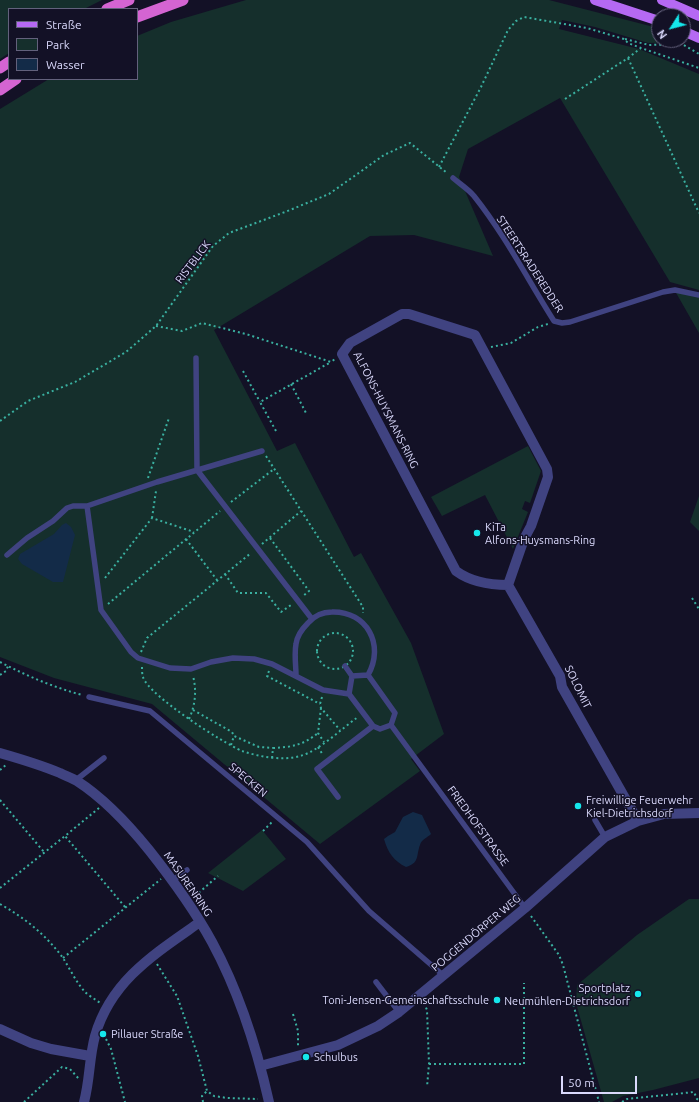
<!DOCTYPE html>
<meta charset="utf-8">
<style>
body{margin:0}
#map{position:relative;width:699px;height:1102px;overflow:hidden;background:#131126;font-family:Ubuntu,sans-serif}
canvas{display:block}
.legend{position:absolute;left:8px;top:8px;width:130px;height:72px;box-sizing:border-box;background:#131126;border:1px solid #63617c;margin:0;padding:5px 7px;list-style:none;font-size:12px;color:#dad9fc}
.legend li{display:flex;align-items:center;gap:8px;height:20px}
.legend b{width:20px;border:1px solid #63617c}
.north{position:absolute;left:651px;top:8px;width:40px;height:40px;box-sizing:border-box;background:#131126;border:1px solid #63617c;border-radius:50%;rotate:234deg;font-size:11px;font-weight:700;line-height:16px;text-align:center;color:#dad9fc}
.north::after{content:'';display:block;margin:auto;width:14px;height:18px;background:#15e7ec;clip-path:polygon(50% 0,100% 100%,50% 72%,0 100%)}
.scale{position:absolute;left:561px;top:1076px;width:76px;height:18px;box-sizing:border-box;border:2px solid #dad9fc;border-top:0;padding-left:5px;font-size:12px;line-height:14px;white-space:nowrap;color:#dad9fc;-webkit-text-stroke:3px #131126;paint-order:stroke}
</style>
<div id="map">
<canvas width="699" height="1102"></canvas>
<ul class="legend">
<li><b style="height:5px;background:#b569f3"></b>Straße</li>
<li><b style="height:11px;background:#152f2c"></b>Park</li>
<li><b style="height:11px;background:#132b48"></b>Wasser</li>
</ul>
<div class="north">N</div>
<div class="scale">50 m</div>
</div>
<script>
const ctx = document.querySelector('canvas').getContext('2d');
ctx.lineJoin = 'round';
function fillPath(path, color) { ctx.fillStyle = color; ctx.fill(path, 'evenodd'); }
function trace(path, color, width, dash) { ctx.strokeStyle = color; ctx.lineWidth = width; ctx.lineCap = dash ? 'butt' : 'round'; ctx.setLineDash(dash || []); ctx.stroke(path); }
function drawText(font, color, halo, rows, align = 'center') {
  ctx.font = font + ' Ubuntu,sans-serif'; ctx.lineWidth = 3; ctx.setLineDash([]); ctx.textBaseline = 'middle'; ctx.strokeStyle = halo; ctx.fillStyle = color; for (const [text, x, y, turn = 0] of rows) {
    ctx.save(); ctx.translate(x, y); ctx.rotate((+turn || 0) * Math.PI / 180); ctx.textAlign = isNaN(turn) ? turn : align; if (halo) ctx.strokeText(text, 0, 0); ctx.fillText(text, 0, 0); ctx.restore();
  }
}
fillPath(new Path2D(`
 M0 0H102L84 9H9V53L0 59Z
 M246 0H549L650 26 659 30V40H679V42L648 43 595 27 562 20 559 29 639 49 699 74V290L670 282 560 98 468 149 459 177 493 256 414 235 370 236 214 330 277 451 295 443 354 557 361 553 411 643 444 734 411 759 420 771 320 844 152 704 54 678 0 657V109L49 79H137V36L171 22Z
 M675 291 699 297V333Z
 M528 446 541 471 530 503 525 501 522 509 528 512 513 549 485 495 442 516 431 497Z
 M699 496V531L690 522Z
 M262 830 286 859 243 891 208 873Z
 M689 899H699V1078L653 1090 623 1096 612 1102H604L576 1003 577 985 637 935Z`), '#152f2c');
fillPath(new Path2D(`
 M66 523 71 527 75 535 63 582H53L22 564 18 559 20 554 54 534 62 525Z
 M413 812 422 815 431 834C428 837 421 840 420 845 416 855 420 863 406 867 394 861 388 853 384 839L388 836 395 832 403 817Z`), '#132b48');
trace(new Path2D(`
 M625 39 649 45 682 44 699 54
 M628 58 699 213
 M565 99 628 58 641 48
 M439 167 481 87 508 30 516 21 524 17 587 28 624 39 628 43 641 48 699 68
 M156 326 182 331 202 323 246 334 331 362 335 359
 M491 347 511 343 538 327 548 324
 M243 371 260 402
 M291 384 306 413
 M0 421 28 401 75 382 126 352 156 326 213 246 229 233 285 212 329 194 384 155 410 143 447 173
 M276 431 260 402 331 362
 M266 456 363 607V613
 M148 478 169 418
 M231 502 274 469
 M152 518 156 491
 M270 538 309 591 303 596
 M186 539 217 580
 M262 544 301 511
 M225 574 238 593H266L281 612 291 605
 M105 578 152 518 194 532
 M692 598 699 609
 M108 604 220 511
 M317 651a18 18 0 1 1 36 0a18 18 0 1 1-36 0Z
 M141 652 147 638 251 553
 M0 662C27 676 53 687 82 695
 M142 667C142 670 142 674 143 677 148 695 223 743 242 751 260 757 282 761 300 756 319 751 341 729 358 717
 M269 671 267 676 320 704
 M0 675 6 671 8 666
 M322 697 320 704 321 708 340 730
 M321 708 318 733 324 742
 M193 710 232 732 234 736
 M189 719C195 706 197 691 193 676
 M231 745 234 736 259 747 273 748
 M318 747 323 755
 M272 758 273 748C293 747 303 745 318 733
 M0 770 7 764
 M0 800 44 852
 M99 808 65 836 125 907
 M263 831 272 822
 M0 888 65 836
 M195 896 218 876
 M0 904C25 918 46 935 63 958 70 969 76 982 85 992 89 996 95 999 100 1003
 M531 916 559 955 563 965 599 1102
 M63 958 161 879
 M157 964 177 996 198 1056 207 1091 214 1096 227 1098 258 1099
 M424 1003 427 1010 429 1064 427 1087
 M293 1014 298 1031V1046
 M106 1039 111 1049 125 1102
 M429 1064H524V983
 M24 1102 62 1067 70 1069 79 1079
 M203 1102 202 1096 207 1091
 M622 1102 627 1099 694 1092 697 1099 699 1100`), '#3ab0a0', 2, [2, 3]);
trace(new Path2D(`
 M453 178C460 184 468 189 474 196 505 235 528 280 554 321L562 323 570 322 663 292 675 290 699 295
 M196 358 197 470 312 619
 M262 451 157 482 87 506 101 610 131 652 138 658 170 668 191 669 211 662 233 658 254 659 272 664 323 690 349 694
 M7 555 27 538 53 521 67 508 73 506H87
 M345 666 352 676
 M296 675C296 666 294 654 296 644 297 636 302 629 308 623 314 616 323 612 332 612 367 611 385 645 368 675
 M368 675 395 713 391 725 380 729 373 726 349 694 352 676Z
 M89 697 150 711 307 842 369 911 444 976
 M391 725 525 908
 M76 780 104 758
 M338 797 317 769 373 726
 M595 820 605 837
 M173 880 187 870
 M376 982 399 1012`), '#404381', 5.5);
trace(new Path2D(`
 M402 314H409L475 335 547 469 548 477 531 526 524 539 508 585C490 585 471 582 456 571L342 354 350 343Z
 M508 585 560 676 562 687 638 821
 M0 753C21 759 41 765 60 773 66 776 72 778 77 781 105 799 128 824 149 850 172 879 194 909 212 942 238 990 257 1049 269 1102
 M0 1029 31 1043 51 1049 90 1056
 M260 1066 338 1045 378 1026 399 1012 525 908 605 837 638 821 664 814 699 813
 M84 1102C90 1080 89 1058 95 1036 111 980 156 953 200 922`), '#404381', 10);
trace(new Path2D(`
 M595 0 659 21
 M662 0 699 16
 M683 31 699 38`), '#b569f3', 10);
trace(new Path2D(`
 M107 9 129 0
 M137 17 183 0
 M0 68 9 62
 M0 90 16 79`), '#d464d2', 11);
for (const [x, y, r, color] of [
 [477,533,4,"#15e7ec"],
 [578,806,4,"#15e7ec"],
 [638,994,4,"#15e7ec"],
 [497,1000,4,"#15e7ec"],
 [103,1034,4,"#15e7ec"],
 [306,1057,4,"#15e7ec"]
]) { const dot = new Path2D(); dot.arc(x, y, r, 0, 2 * Math.PI); ctx.fillStyle = color; ctx.fill(dot); trace(dot, '#131126', 1.5); }
drawText('11px', '#dad9fc', '#131126', [
 ["RISTBLICK",193,262,-53],
 ["STEERTSRADEREDDER",530,264,57],
 ["ALFONS-HUYSMANS-RING",386,410,63],
 ["SOLOMIT",578,687,64],
 ["SPECKEN",248,780,40],
 ["FRIEDHOFSTRASSE",478,826,54],
 ["MASURENRING",188,884,55],
 ["POGGENDÖRPER WEG",476,933,-40]
]);
drawText('11px', '#dad9fc', '#131126', [
 ["KiTa",485,527],
 ["Alfons-Huysmans-Ring",485,540],
 ["Freiwillige Feuerwehr",586,800],
 ["Kiel-Dietrichsdorf",586,813],
 ["Sportplatz",630,988,"right"],
 ["Neumühlen-Dietrichsdorf",630,1001,"right"],
 ["Toni-Jensen-Gemeinschaftsschule",489,1000,"right"],
 ["Pillauer Straße",111,1034],
 ["Schulbus",314,1057]
], 'left');
</script>
